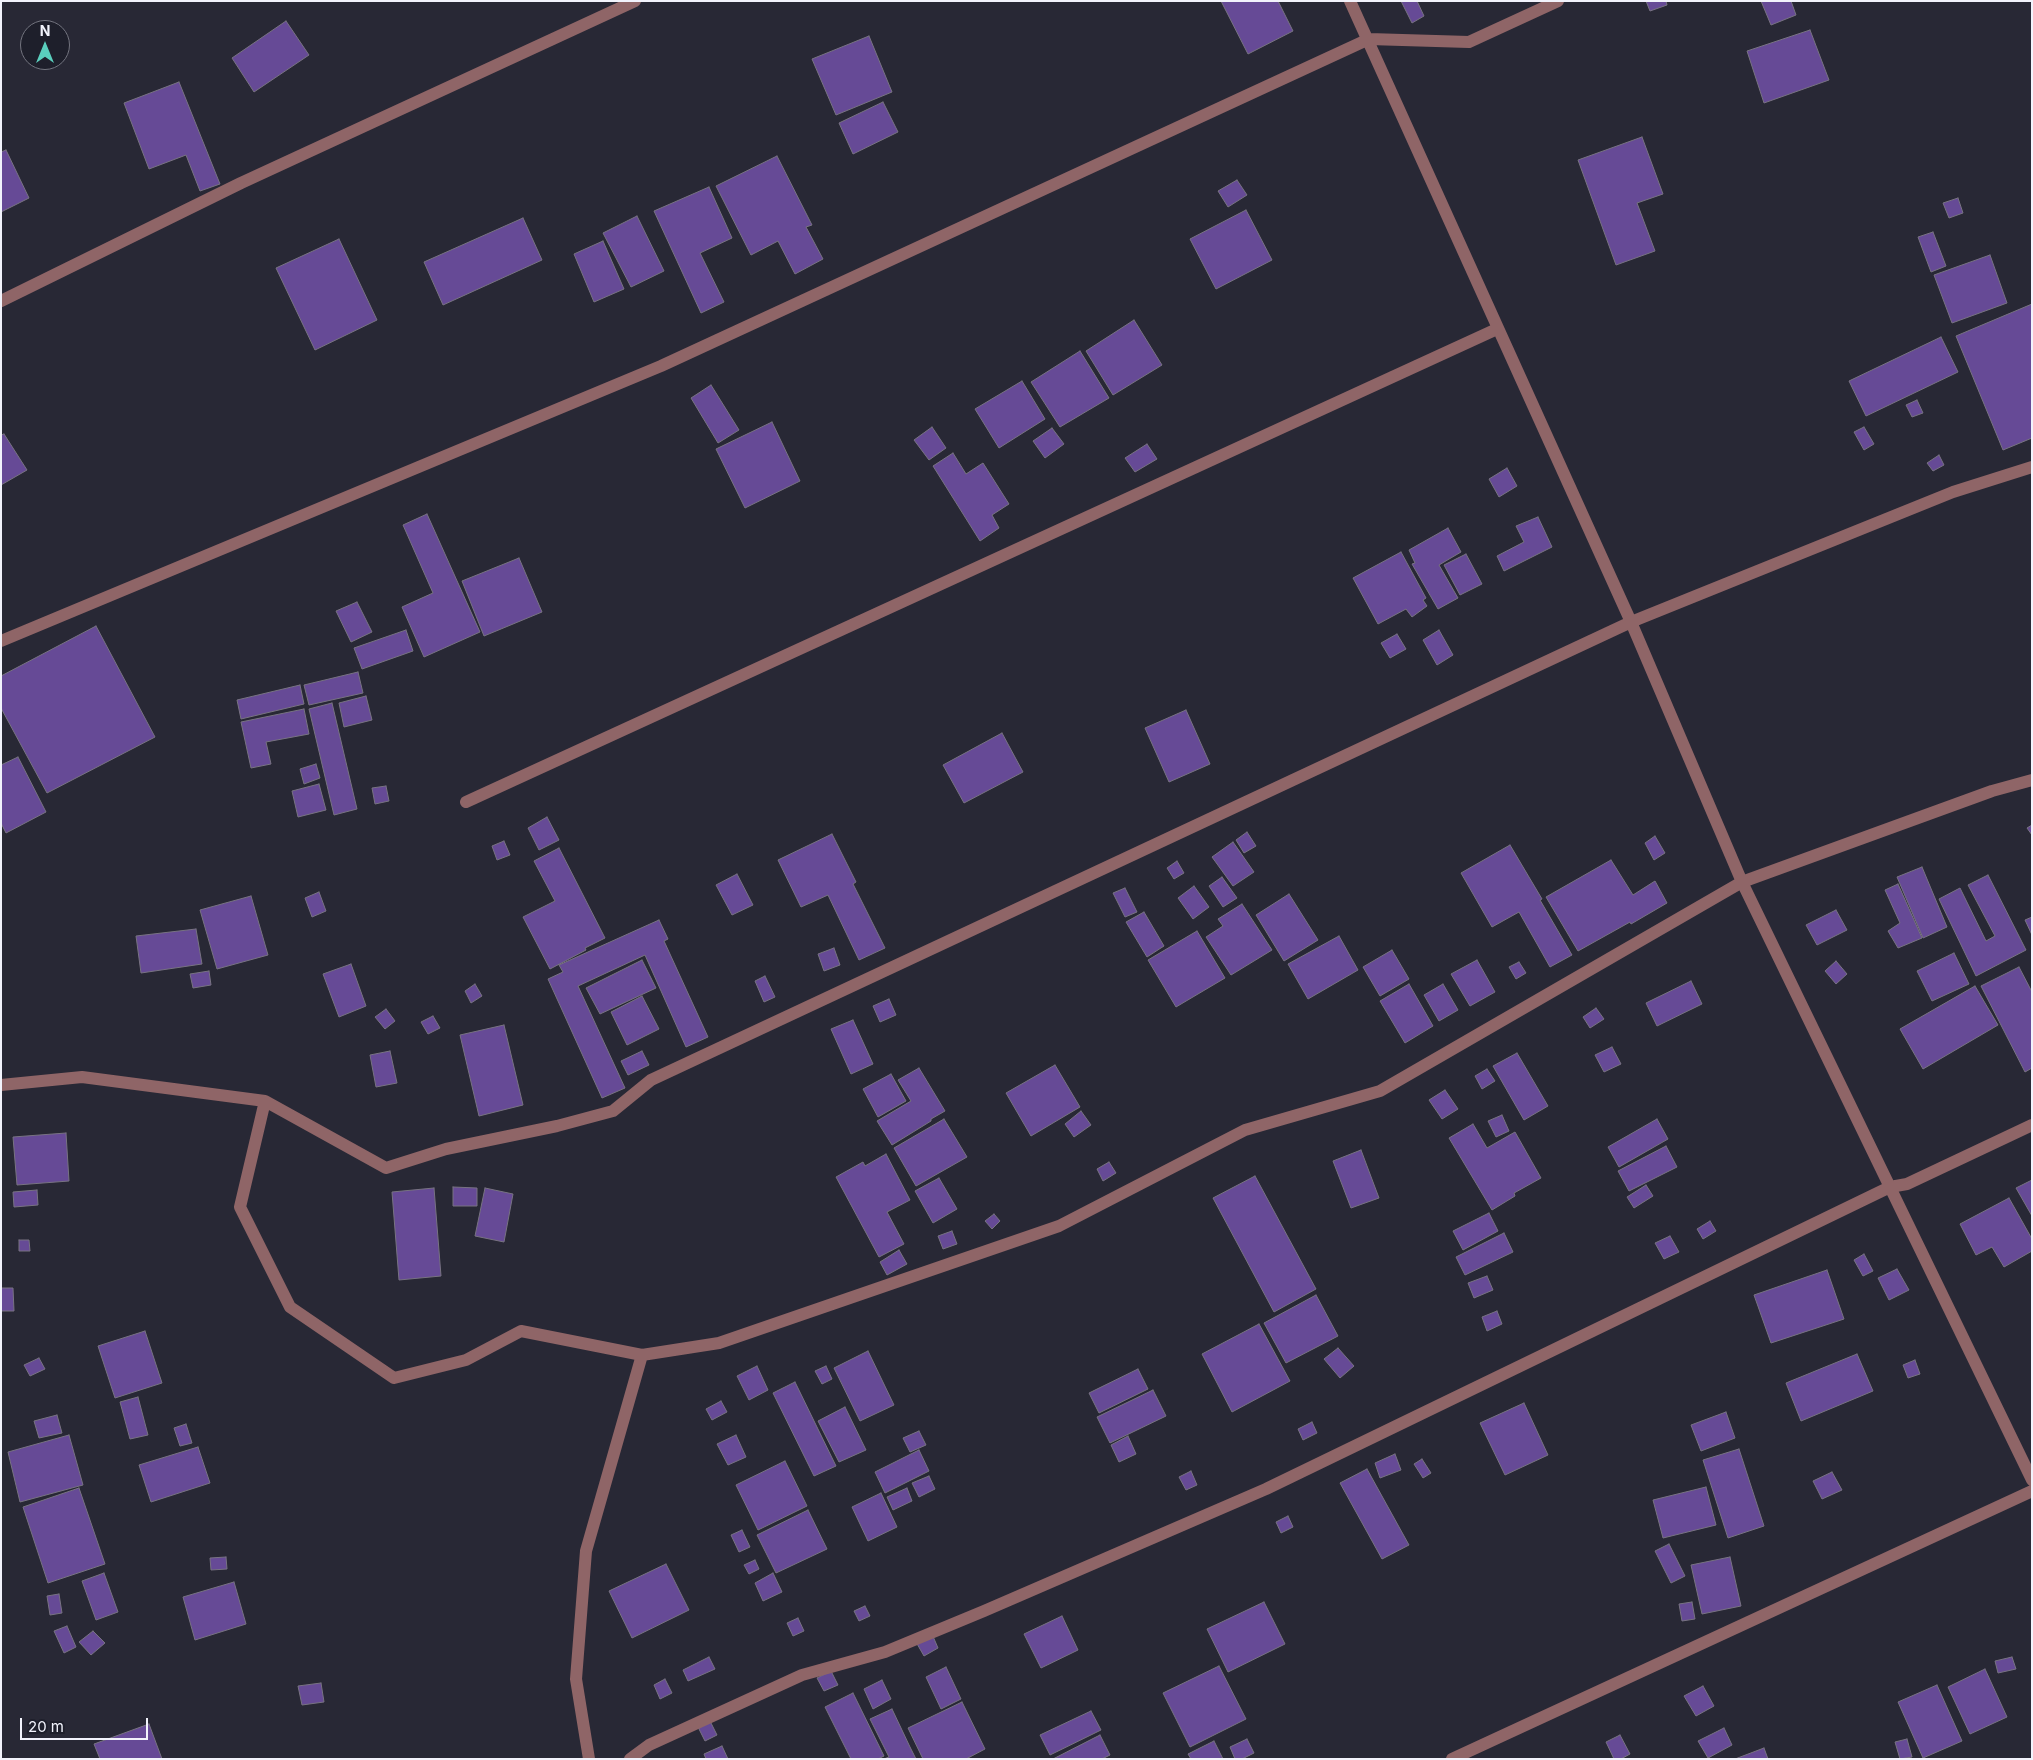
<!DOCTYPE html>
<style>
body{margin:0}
#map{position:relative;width:2033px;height:1760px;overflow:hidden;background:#282835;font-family:Inter,sans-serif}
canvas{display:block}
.frame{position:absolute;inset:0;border:2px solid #f2f3fc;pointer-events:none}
.north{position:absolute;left:20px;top:20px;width:50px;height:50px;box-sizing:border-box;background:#1e1f2b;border:1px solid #73747f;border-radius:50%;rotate:0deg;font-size:14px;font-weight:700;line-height:20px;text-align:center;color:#f2f3fc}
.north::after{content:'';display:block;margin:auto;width:18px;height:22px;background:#5acebd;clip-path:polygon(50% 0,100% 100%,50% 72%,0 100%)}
.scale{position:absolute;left:20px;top:1718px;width:128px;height:22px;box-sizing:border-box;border:2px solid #f2f3fc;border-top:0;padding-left:6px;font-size:15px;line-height:18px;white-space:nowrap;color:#f2f3fc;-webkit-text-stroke:4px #1e1f2b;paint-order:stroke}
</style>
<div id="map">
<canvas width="2033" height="1760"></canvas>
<div class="frame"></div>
<div class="north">N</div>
<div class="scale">20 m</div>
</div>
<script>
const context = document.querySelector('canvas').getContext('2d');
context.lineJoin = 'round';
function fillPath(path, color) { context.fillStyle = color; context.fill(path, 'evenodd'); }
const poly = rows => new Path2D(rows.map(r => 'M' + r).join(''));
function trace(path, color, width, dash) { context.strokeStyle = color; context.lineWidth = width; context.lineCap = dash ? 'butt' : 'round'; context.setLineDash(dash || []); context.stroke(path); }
const building = poly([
 [1221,1,1278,1,1293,31,1248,54,1221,1],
 [1401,1,1417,1,1424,16,1412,23,1401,1],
 [1646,1,1666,1,1667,5,1650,11,1646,1],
 [1761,1,1791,1,1796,15,1771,25,1761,1],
 [286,21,309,55,254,92,232,58,286,21],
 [1810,30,1829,80,1764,103,1747,51,1810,30],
 [869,36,892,92,836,115,812,59,869,36],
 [179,82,220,184,200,191,186,155,149,169,124,103,179,82],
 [883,102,898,132,853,154,839,123,883,102],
 [1642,137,1663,194,1637,203,1655,251,1616,265,1578,160,1642,137],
 [6,150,29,198,1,212,1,152,6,150],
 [777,156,812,225,806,227,823,259,795,274,778,241,751,255,716,186,777,156],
 [1237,180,1247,195,1228,207,1218,191,1237,180],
 [709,187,732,238,700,253,724,302,701,313,654,211,709,187],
 [1958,198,1963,213,1949,218,1943,203,1958,198],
 [1246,210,1272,260,1216,289,1190,239,1246,210],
 [637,216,664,271,631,287,603,233,637,216],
 [523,218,542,260,443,305,424,262,523,218],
 [1933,232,1946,266,1931,272,1918,237,1933,232],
 [339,239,377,320,315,350,276,268,339,239],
 [603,241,624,289,594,302,574,254,603,241],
 [1990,255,2007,303,1952,323,1934,275,1990,255],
 [2032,304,2032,438,2003,450,1956,336,2032,304],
 [1134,320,1162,365,1113,395,1086,351,1134,320],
 [1941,337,1958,372,1866,416,1849,381,1941,337],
 [1080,351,1109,398,1060,427,1031,382,1080,351],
 [1022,381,1045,419,999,448,975,409,1022,381],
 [711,385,739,430,718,443,691,398,711,385],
 [1917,400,1923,413,1912,417,1906,405,1917,400],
 [772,422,800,481,745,508,716,449,772,422],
 [932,427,946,448,929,460,914,440,932,427],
 [1864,427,1874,444,1864,450,1854,432,1864,427],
 [1052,428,1064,444,1045,458,1033,441,1052,428],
 [4,434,27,470,1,485,1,435,4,434],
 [1147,444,1157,459,1135,472,1125,458,1147,444],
 [953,453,966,474,983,463,1009,504,992,515,999,528,980,541,933,466,953,453],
 [1939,455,1944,465,1933,471,1927,463,1939,455],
 [1507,468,1517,486,1499,497,1489,479,1507,468],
 [427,514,480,632,424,657,402,607,433,593,403,525,427,514],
 [1538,517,1552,547,1504,571,1497,556,1524,542,1516,526,1538,517],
 [1448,528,1461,552,1439,565,1458,598,1438,609,1412,564,1415,563,1409,550,1448,528],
 [1401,552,1426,598,1423,600,1427,606,1412,617,1406,609,1378,624,1353,578,1401,552],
 [1466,554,1482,584,1460,595,1444,565,1466,554],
 [519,558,542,612,484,636,462,581,519,558],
 [357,602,372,632,351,642,336,611,357,602],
 [96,626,155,737,47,793,1,708,1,676,96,626],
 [406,630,413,651,362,669,354,648,406,630],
 [1439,630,1453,655,1437,665,1423,640,1439,630],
 [1397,634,1406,649,1390,658,1381,643,1397,634],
 [358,672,363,693,309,705,304,685,358,672],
 [300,685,304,704,241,719,237,700,300,685],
 [366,696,372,720,344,727,339,703,366,696],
 [332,703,357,809,334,815,309,709,332,703],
 [304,709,309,734,266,742,271,764,251,768,241,722,304,709],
 [1186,710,1210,764,1169,782,1145,728,1186,710],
 [1002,733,1023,772,964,803,943,765,1002,733],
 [18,757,46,812,6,833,1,823,1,765,18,757],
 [316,764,320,778,304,784,300,769,316,764],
 [319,784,326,810,298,817,292,791,319,784],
 [386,786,389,801,375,804,372,788,386,786],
 [547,817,559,840,539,850,528,828,547,817],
 [2032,825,2032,835,2027,828,2032,825],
 [1247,832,1256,846,1244,853,1236,840,1247,832],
 [832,834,856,882,853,884,885,948,859,960,828,895,801,907,778,860,832,834],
 [1655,836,1665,853,1654,860,1645,843,1655,836],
 [504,841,510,855,497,860,492,846,504,841],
 [1233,842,1254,872,1233,886,1212,857,1233,842],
 [1510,845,1542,899,1540,900,1572,955,1550,967,1519,912,1492,927,1461,873,1510,845],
 [559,848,605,938,585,948,586,950,550,969,523,917,555,901,534,861,559,848],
 [1611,860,1633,895,1655,881,1667,903,1631,924,1630,922,1578,951,1546,897,1611,860],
 [1177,861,1184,873,1174,879,1167,868,1177,861],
 [1922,867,1947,927,1923,938,1897,877,1922,867],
 [737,874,753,905,732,915,716,885,737,874],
 [1988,875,2026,950,1976,976,1939,899,1960,888,1986,941,1995,936,1968,885,1988,875],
 [1222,877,1237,898,1223,907,1209,886,1222,877],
 [1898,884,1922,938,1898,948,1888,931,1900,923,1885,890,1898,884],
 [1194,886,1209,907,1193,919,1178,898,1194,886],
 [1125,888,1137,912,1125,917,1113,893,1125,888],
 [319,892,326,911,312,917,305,898,319,892],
 [1289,894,1318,940,1284,961,1256,915,1289,894],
 [251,896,268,955,217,969,200,910,251,896],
 [1242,904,1272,950,1231,975,1206,937,1223,926,1218,919,1242,904],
 [1836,910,1847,930,1817,945,1806,925,1836,910],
 [1144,912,1164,946,1147,957,1126,922,1144,912],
 [2032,917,2032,935,2025,920,2032,917],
 [659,920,668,939,664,941,708,1037,686,1047,645,955,578,986,625,1088,602,1098,548,979,563,972,559,965,659,920],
 [196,929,202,964,141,973,136,936,196,929],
 [1197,931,1225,978,1176,1007,1148,960,1197,931],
 [1339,936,1358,970,1308,999,1288,964,1339,936],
 [834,948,840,965,824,971,818,954,834,948],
 [1392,950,1409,979,1380,996,1363,967,1392,950],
 [1954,953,1969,984,1932,1001,1917,971,1954,953],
 [642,960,656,988,600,1014,586,988,642,960],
 [1477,960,1495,992,1470,1006,1451,974,1477,960],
 [1836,961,1847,974,1836,984,1825,971,1836,961],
 [1519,962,1526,973,1516,979,1509,967,1519,962],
 [351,964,366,1006,339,1017,323,974,351,964],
 [2019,967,2032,992,2032,1068,2025,1072,1981,986,2019,967],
 [209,971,211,985,193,988,190,974,209,971],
 [765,976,775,997,764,1002,755,981,765,976],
 [1691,981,1702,1004,1657,1026,1646,1003,1691,981],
 [475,984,482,996,471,1003,465,991,475,984],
 [1409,984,1433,1026,1405,1043,1380,1001,1409,984],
 [1443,984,1458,1010,1439,1021,1424,995,1443,984],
 [1975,986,1998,1025,1923,1069,1900,1029,1975,986],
 [642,996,659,1029,627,1045,611,1012,642,996],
 [889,999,896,1015,880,1022,873,1006,889,999],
 [1596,1008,1604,1019,1590,1028,1583,1017,1596,1008],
 [386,1009,395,1021,385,1029,375,1017,386,1009],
 [433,1016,440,1028,428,1034,421,1022,433,1016],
 [853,1020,873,1064,851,1074,831,1029,853,1020],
 [504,1025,523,1105,479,1116,460,1035,504,1025],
 [1612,1047,1621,1064,1604,1072,1595,1055,1612,1047],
 [390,1051,397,1083,376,1087,370,1055,390,1051],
 [642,1051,649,1065,628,1075,621,1061,642,1051],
 [1517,1053,1548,1106,1524,1120,1493,1066,1517,1053],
 [1055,1065,1080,1107,1031,1136,1006,1093,1055,1065],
 [919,1068,945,1111,931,1119,931,1121,892,1145,877,1121,911,1101,898,1080,919,1068],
 [1487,1069,1495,1081,1482,1089,1475,1076,1487,1069],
 [891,1074,906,1101,878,1117,863,1089,891,1074],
 [1445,1090,1458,1109,1442,1119,1429,1100,1445,1090],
 [1081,1111,1091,1125,1074,1137,1065,1124,1081,1111],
 [1502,1115,1509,1131,1496,1137,1488,1121,1502,1115],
 [944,1119,967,1157,916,1186,894,1148,944,1119],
 [1657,1119,1668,1139,1619,1167,1608,1147,1657,1119],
 [1473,1124,1487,1148,1515,1132,1541,1178,1514,1193,1515,1196,1492,1210,1449,1138,1473,1124],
 [66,1133,69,1181,17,1185,13,1137,66,1133],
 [1666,1146,1677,1167,1629,1191,1618,1171,1666,1146],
 [1361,1150,1379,1198,1351,1208,1333,1161,1361,1150],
 [886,1154,910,1200,887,1212,904,1244,879,1257,836,1177,863,1162,865,1166,886,1154],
 [1109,1162,1116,1173,1103,1181,1097,1169,1109,1162],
 [1255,1176,1316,1289,1274,1312,1213,1198,1255,1176],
 [939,1178,957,1209,933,1223,915,1191,939,1178],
 [2032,1180,2032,1216,2016,1188,2032,1180],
 [1646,1185,1653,1196,1634,1208,1627,1197,1646,1185],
 [453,1187,477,1188,477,1206,453,1206,453,1187],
 [434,1188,441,1276,399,1280,392,1192,434,1188],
 [485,1188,513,1194,504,1242,475,1236,485,1188],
 [37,1190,38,1205,14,1207,13,1192,37,1190],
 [2009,1198,2032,1239,2032,1251,2004,1267,1992,1247,1976,1255,1960,1224,2009,1198],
 [1489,1213,1498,1231,1463,1250,1453,1231,1489,1213],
 [994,1214,1000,1221,992,1229,985,1221,994,1214],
 [1710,1221,1716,1231,1703,1239,1697,1229,1710,1221],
 [952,1231,957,1244,943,1249,938,1236,952,1231],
 [1504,1233,1513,1252,1465,1275,1456,1257,1504,1233],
 [1670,1236,1679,1252,1664,1259,1655,1243,1670,1236],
 [19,1240,29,1240,30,1251,19,1251,19,1240],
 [899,1250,907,1264,887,1275,880,1262,899,1250],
 [1864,1254,1873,1271,1863,1276,1854,1260,1864,1254],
 [1897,1269,1909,1290,1889,1300,1878,1278,1897,1269],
 [1827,1270,1844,1319,1771,1343,1754,1295,1827,1270],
 [1487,1276,1493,1290,1474,1298,1468,1283,1487,1276],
 [1,1288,13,1288,14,1311,1,1311,1,1288],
 [1316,1295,1338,1336,1286,1363,1264,1323,1316,1295],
 [1497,1311,1502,1324,1487,1331,1482,1317,1497,1311],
 [1259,1324,1290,1381,1232,1412,1202,1354,1259,1324],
 [145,1331,162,1383,115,1398,98,1346,145,1331],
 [1338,1348,1354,1366,1340,1378,1324,1359,1338,1348],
 [868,1351,894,1405,860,1421,834,1368,868,1351],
 [1857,1354,1873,1391,1801,1421,1786,1383,1857,1354],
 [39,1358,45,1369,30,1376,24,1365,39,1358],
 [1915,1360,1920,1374,1908,1378,1903,1365,1915,1360],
 [757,1366,768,1390,749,1400,737,1376,757,1366],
 [826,1366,832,1379,822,1384,815,1371,826,1366],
 [1138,1369,1148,1389,1099,1413,1089,1393,1138,1369],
 [795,1382,836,1466,814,1476,773,1393,795,1382],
 [1153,1390,1166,1416,1110,1443,1097,1417,1153,1390],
 [138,1397,148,1435,130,1439,120,1402,138,1397],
 [721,1401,727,1412,712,1420,706,1409,721,1401],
 [1524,1403,1548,1455,1505,1475,1480,1423,1524,1403],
 [845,1407,866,1450,839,1462,818,1421,845,1407],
 [1726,1412,1735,1438,1701,1451,1691,1425,1726,1412],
 [57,1415,62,1433,39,1438,34,1421,57,1415],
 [1312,1422,1317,1433,1303,1440,1298,1429,1312,1422],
 [186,1424,192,1443,180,1446,174,1428,186,1424],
 [919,1431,926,1445,910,1452,903,1438,919,1431],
 [69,1435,83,1485,20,1502,8,1452,69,1435],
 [736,1435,746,1457,728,1465,717,1444,736,1435],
 [1128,1436,1136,1454,1119,1462,1111,1445,1128,1436],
 [198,1447,210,1483,151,1502,139,1465,198,1447],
 [1739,1449,1764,1526,1728,1538,1703,1460,1739,1449],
 [919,1450,929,1471,885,1493,875,1472,919,1450],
 [1395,1454,1401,1470,1380,1478,1375,1463,1395,1454],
 [1422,1459,1431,1473,1423,1478,1414,1464,1422,1459],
 [785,1461,807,1506,758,1530,736,1485,785,1461],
 [1367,1469,1409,1545,1382,1559,1340,1483,1367,1469],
 [1191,1471,1197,1485,1186,1490,1179,1477,1191,1471],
 [1832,1472,1842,1490,1822,1499,1813,1481,1832,1472],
 [929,1476,935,1489,919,1497,912,1483,929,1476],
 [1706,1487,1716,1525,1663,1538,1653,1500,1706,1487],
 [79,1488,105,1564,48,1583,23,1507,79,1488],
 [907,1488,912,1501,893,1510,887,1497,907,1488],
 [881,1493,897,1527,868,1541,852,1507,881,1493],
 [808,1510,827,1549,776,1573,757,1535,808,1510],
 [1288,1516,1293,1527,1281,1533,1276,1522,1288,1516],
 [742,1530,750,1547,739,1552,731,1535,742,1530],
 [1669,1544,1685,1576,1671,1583,1655,1551,1669,1544],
 [226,1557,227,1569,211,1570,210,1558,226,1557],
 [1730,1557,1741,1606,1702,1614,1691,1565,1730,1557],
 [755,1560,759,1569,749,1574,744,1565,755,1560],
 [666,1564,689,1610,632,1638,609,1591,666,1564],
 [104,1573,118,1612,96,1620,82,1581,104,1573],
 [773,1573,782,1592,763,1601,755,1583,773,1573],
 [234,1582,246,1624,195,1640,183,1597,234,1582],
 [59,1594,62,1613,50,1615,47,1596,59,1594],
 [1264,1602,1285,1644,1228,1672,1207,1629,1264,1602],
 [1692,1602,1695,1619,1682,1621,1679,1604,1692,1602],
 [865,1606,870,1616,859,1621,854,1611,865,1606],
 [1062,1616,1078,1650,1041,1668,1024,1634,1062,1616],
 [798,1618,804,1631,793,1636,787,1623,798,1618],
 [67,1626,76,1647,64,1653,54,1631,67,1626],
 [93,1631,105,1643,91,1655,79,1642,93,1631],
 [932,1634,938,1648,924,1656,916,1642,932,1634],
 [709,1657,715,1669,688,1681,683,1670,709,1657],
 [2012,1657,2016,1669,1998,1673,1995,1661,2012,1657],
 [1219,1666,1246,1719,1190,1747,1163,1693,1219,1666],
 [946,1667,961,1699,941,1709,926,1677,946,1667],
 [1985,1669,2007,1717,1970,1734,1948,1687,1985,1669],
 [831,1671,838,1685,824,1691,817,1678,831,1671],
 [665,1679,672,1693,660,1699,654,1685,665,1679],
 [882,1680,891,1699,873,1709,864,1689,882,1680],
 [321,1683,324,1702,302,1705,298,1686,321,1683],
 [1937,1685,1962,1741,1923,1758,1898,1702,1937,1685],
 [1703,1686,1714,1706,1696,1716,1684,1696,1703,1686],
 [853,1693,884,1756,878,1759,851,1759,825,1707,853,1693],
 [962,1702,985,1749,966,1759,923,1759,908,1728,962,1702],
 [892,1709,910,1747,916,1759,884,1759,889,1757,870,1719,892,1709],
 [1091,1711,1101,1730,1050,1755,1040,1735,1091,1711],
 [710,1721,717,1735,705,1741,698,1727,710,1721],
 [149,1724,162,1759,100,1759,94,1744,149,1724],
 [1724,1728,1732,1745,1708,1758,1698,1741,1724,1728],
 [1100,1735,1110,1755,1102,1759,1053,1759,1100,1735],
 [1620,1735,1630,1754,1621,1759,1614,1759,1606,1742,1620,1735],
 [1247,1739,1254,1753,1242,1759,1235,1759,1230,1747,1247,1739],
 [1907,1739,1912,1757,1900,1759,1895,1742,1907,1739],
 [1214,1741,1223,1759,1191,1759,1188,1754,1214,1741],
 [722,1746,728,1759,706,1759,704,1754,722,1746],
 [1764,1748,1768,1759,1735,1759,1764,1748]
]);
fillPath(building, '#664a96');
trace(building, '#787382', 1);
trace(poly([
 [1350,1,1631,622,1742,882,2032,1480],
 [1,301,241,183,635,1],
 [1,641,661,366,1369,39,1469,42,1558,1],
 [466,802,1497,329],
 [1,1085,82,1077,265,1101,240,1207,290,1307,394,1378,466,1360,521,1331,642,1355,719,1343,1059,1226,1245,1130,1380,1091,1742,882,1992,791,2032,780],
 [265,1101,386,1168,446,1149,557,1126,613,1111,651,1080,1631,622,1953,492,2032,467],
 [589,1759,576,1679,586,1551,642,1355],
 [630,1759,649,1745,802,1675,885,1652,984,1611,1266,1489,1890,1187,1907,1184,2032,1125],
 [1452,1759,2032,1491]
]), '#8f6567', 12);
</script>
